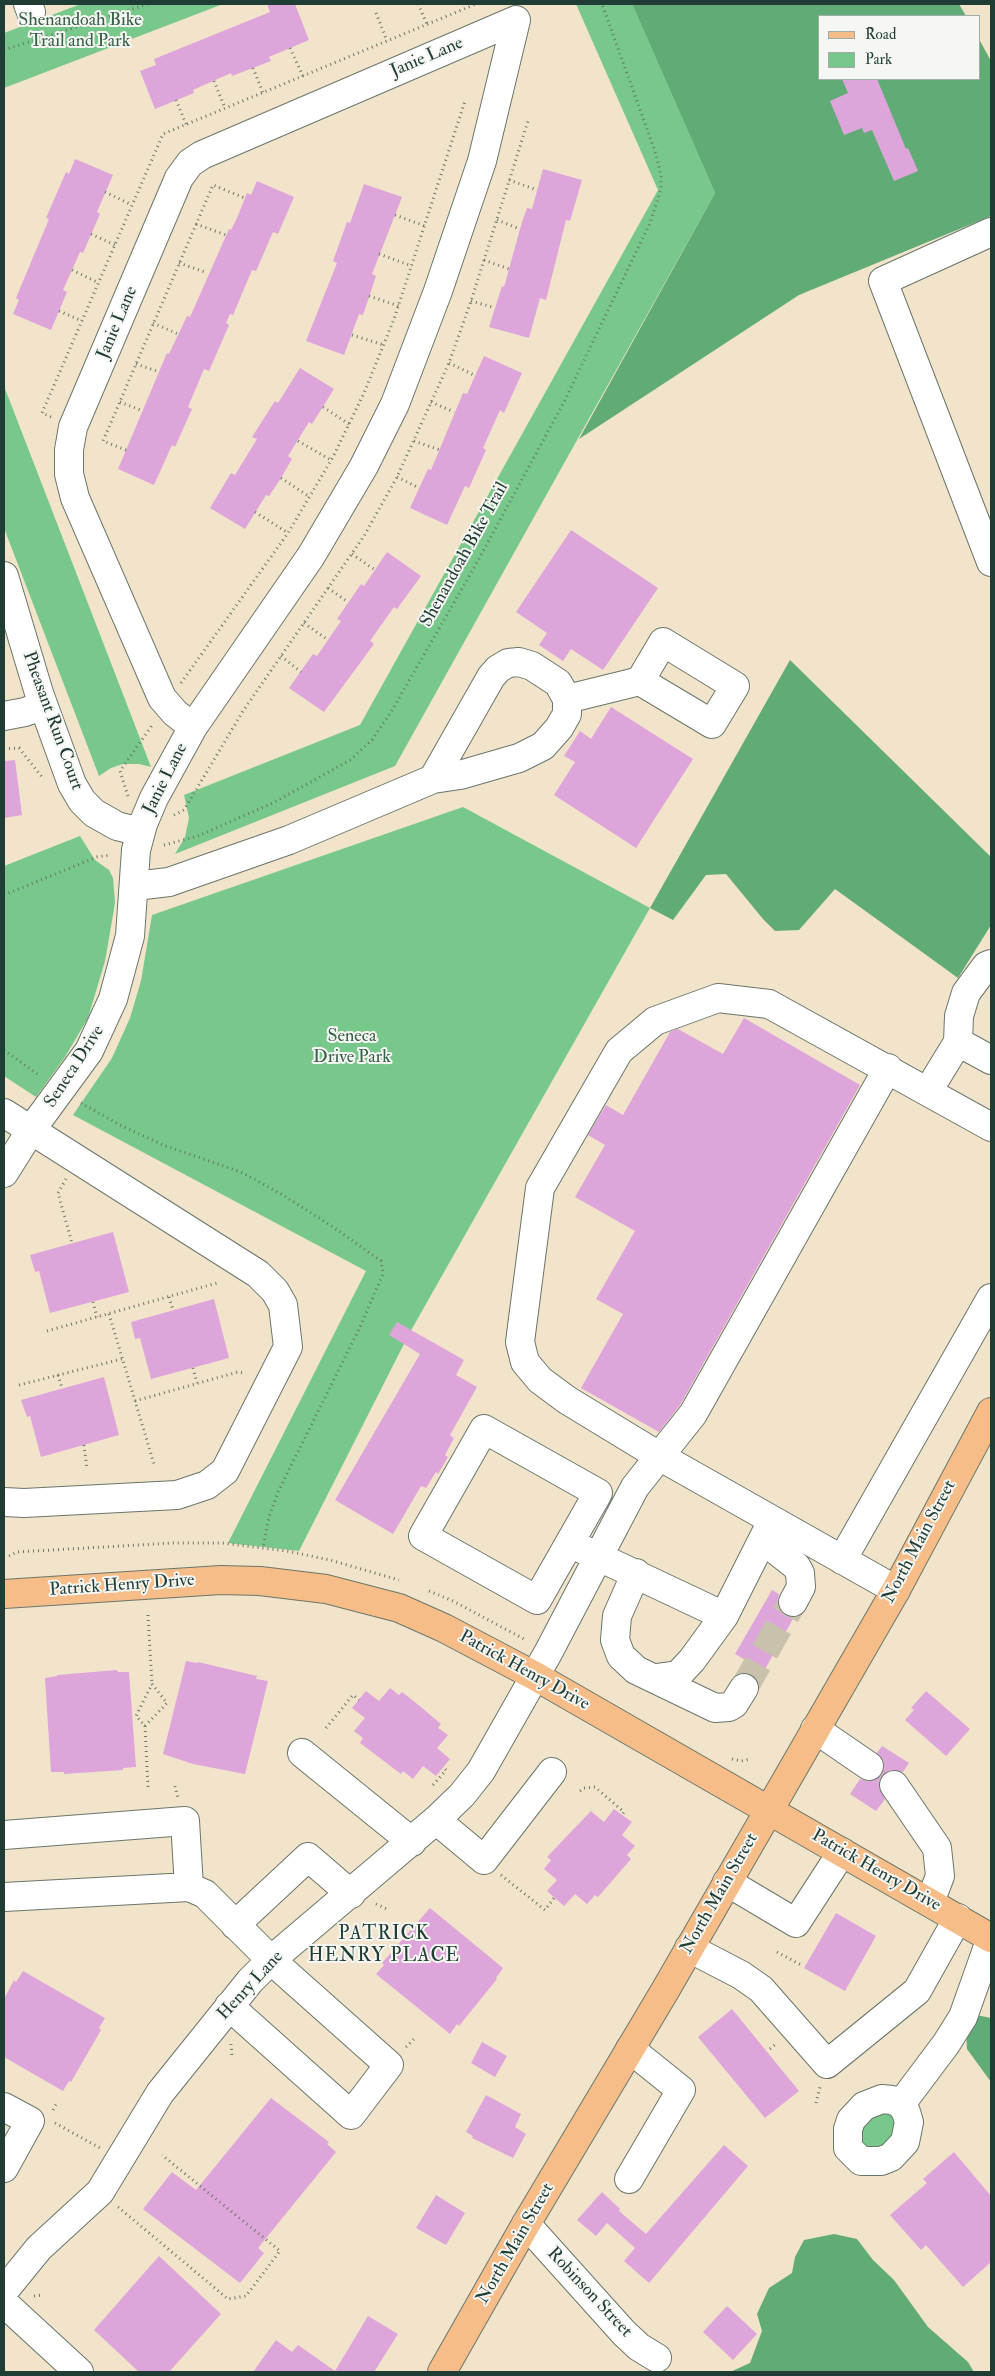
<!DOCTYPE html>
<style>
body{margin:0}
#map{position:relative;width:995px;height:2376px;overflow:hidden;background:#f2e3cb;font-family:"IM FELL Double Pica",serif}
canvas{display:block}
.frame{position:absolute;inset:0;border:5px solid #1f3d34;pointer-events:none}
.legend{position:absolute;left:818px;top:15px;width:162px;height:65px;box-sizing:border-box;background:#f6f6f2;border:1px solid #a0aca6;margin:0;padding:6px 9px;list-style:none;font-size:15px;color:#1f3d34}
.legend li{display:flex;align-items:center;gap:10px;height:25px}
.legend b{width:25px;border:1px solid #a0aca6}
</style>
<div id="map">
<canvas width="995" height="2376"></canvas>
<div class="frame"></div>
<ul class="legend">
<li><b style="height:6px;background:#f7bd88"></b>Road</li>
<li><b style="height:14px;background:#77c88a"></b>Park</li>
</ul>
</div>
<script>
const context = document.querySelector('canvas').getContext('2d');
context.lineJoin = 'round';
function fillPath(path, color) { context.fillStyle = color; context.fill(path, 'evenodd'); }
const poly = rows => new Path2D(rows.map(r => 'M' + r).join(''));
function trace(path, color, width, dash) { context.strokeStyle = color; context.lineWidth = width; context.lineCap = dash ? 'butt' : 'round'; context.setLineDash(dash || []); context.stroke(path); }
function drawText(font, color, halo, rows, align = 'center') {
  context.font = font + ' "IM FELL Double Pica",serif'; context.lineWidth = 4; context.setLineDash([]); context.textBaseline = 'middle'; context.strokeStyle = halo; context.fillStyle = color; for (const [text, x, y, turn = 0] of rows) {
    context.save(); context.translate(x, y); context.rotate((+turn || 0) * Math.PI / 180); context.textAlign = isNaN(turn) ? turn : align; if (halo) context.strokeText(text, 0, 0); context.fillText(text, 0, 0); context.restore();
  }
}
fillPath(poly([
 [81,4,223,4,4,88,4,33],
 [576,4,632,4,715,193,395,766,175,854,185,837,189,818,184,795,360,725,658,190],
 [4,386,121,689,151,767,139,764,123,764,111,768,99,776,4,528],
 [463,807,650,908,409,1334,299,1551,228,1543,366,1271,73,1115,112,1058,130,1018,141,981,152,915],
 [80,836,95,860,109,870,113,878,115,902,113,915,105,961,88,1018,65,1057,36,1097,4,1076,4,866],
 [889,2107,899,2129,880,2150,865,2148,858,2137,862,2120]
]), '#77c88a');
fillPath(poly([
 [632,4,959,4,966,16,819,16,819,79,979,79,979,39,991,61,991,216,799,295,579,439,715,193],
 [790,660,991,857,991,925,958,978,835,889,799,930,775,931,763,919,726,874,706,875,673,920,650,908],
 [976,2015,991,2018,991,2082,967,2049,966,2031],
 [834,2234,857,2239,873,2260,894,2280,928,2327,968,2362,974,2372,730,2372,750,2363,762,2331,757,2314,769,2288,792,2273,795,2257,804,2240]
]), '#61ac76');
fillPath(poly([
 [267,4,295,4,309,40,269,57,271,61,232,76,231,73,193,90,194,93,155,109,140,71,156,65,154,59,270,12],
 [842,79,877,79,906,149,908,148,918,171,894,181,872,130,864,133,862,128,844,135,830,101,848,93],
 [75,159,113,175,97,212,100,214,83,253,80,252,63,290,67,292,51,330,13,314,19,300,16,298,49,219,46,218,66,172,69,174],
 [543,169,582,180,570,221,566,220,546,300,540,298,529,338,489,327,502,286,504,287,522,222,527,208,532,209],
 [257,181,294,197,278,234,273,232,256,271,252,270,233,315,230,314,226,323,229,325,209,371,204,369,188,407,192,409,175,447,172,445,154,485,118,469,167,353,169,354,187,316,190,317,229,229,231,230,237,218,247,193,251,195],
 [364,184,402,197,372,274,376,276,363,315,359,314,344,355,306,341,337,263,333,261,347,222,350,223],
 [484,356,522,373,504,413,500,410,483,448,486,450,469,488,465,486,447,525,410,508,428,469,431,470,463,393,467,394],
 [300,368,334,389,312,424,309,422,288,456,292,459,281,478,269,496,266,495,245,529,210,508,231,473,235,475,257,439,252,437,275,401,278,403],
 [571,530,658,588,603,670,571,649,563,661,539,645,547,633,516,612],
 [387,552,421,576,397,609,394,607,370,641,374,644,324,712,289,688,313,654,317,656,341,621,337,619,361,584,364,586],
 [611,707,693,759,636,848,554,795,575,762,564,756,580,731,591,739],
 [15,760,22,815,4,818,4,761],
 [744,1018,860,1085,680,1405,659,1432,581,1388,623,1314,596,1299,635,1231,575,1197,605,1145,588,1135,606,1105,623,1115,670,1032,678,1029,723,1054],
 [113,1232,129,1292,50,1313,39,1271,35,1272,30,1255],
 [214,1299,229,1358,151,1379,140,1338,135,1339,131,1322],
 [397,1322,464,1360,456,1375,477,1387,450,1435,454,1438,445,1455,448,1457,438,1474,436,1472,426,1488,421,1486,393,1534,335,1500,420,1354,389,1335],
 [104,1377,119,1435,41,1457,30,1416,27,1417,21,1400],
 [772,1590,779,1594,777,1603,780,1611,786,1616,794,1617,764,1671,735,1654],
 [186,1661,197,1663,198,1662,257,1676,256,1679,268,1681,245,1774,193,1764,163,1754],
 [117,1670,118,1672,129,1672,136,1767,123,1768,123,1770,64,1774,64,1772,51,1772,45,1678,57,1676,57,1675],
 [390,1688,399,1695,402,1692,421,1707,441,1724,438,1728,448,1735,437,1748,450,1759,436,1776,423,1766,413,1779,403,1771,401,1774,360,1743,363,1738,354,1731,365,1718,352,1708,366,1691,379,1701],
 [926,1691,970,1729,946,1756,905,1720,914,1710,911,1708],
 [882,1746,909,1763,903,1772,892,1770,886,1772,880,1778,879,1787,885,1799,876,1811,850,1794,860,1779,867,1781,875,1780,882,1774,884,1768,883,1760,877,1753],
 [614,1809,632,1822,622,1835,635,1846,627,1855,631,1859,598,1897,595,1895,587,1904,575,1894,564,1906,547,1891,557,1880,544,1869,551,1860,547,1857,591,1811,604,1822],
 [430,1908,503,1968,496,1978,497,1979,459,2026,457,2024,450,2034,376,1974,384,1965,382,1963],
 [836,1913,876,1936,845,1991,804,1968],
 [23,1971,105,2018,99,2028,101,2030,71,2082,69,2081,63,2091,4,2057,4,1999,14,1980,16,1982],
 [732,2009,799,2091,765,2118,698,2037],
 [482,2042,507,2056,495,2077,471,2063],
 [486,2095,521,2114,515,2127,526,2134,513,2158,472,2138,473,2136,466,2132],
 [271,2098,329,2142,327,2144,336,2152,258,2248,264,2253,240,2283,143,2209,172,2172,196,2190],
 [724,2145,748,2166,649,2283,624,2261,635,2248,607,2223,596,2236,577,2220,602,2192,620,2209,619,2211,646,2234],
 [954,2152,991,2196,991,2262,963,2287,926,2245,921,2250,890,2215,927,2183,923,2179],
 [436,2195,465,2213,446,2245,416,2228],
 [159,2256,221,2314,169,2372,139,2372,94,2330],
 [727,2306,757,2334,733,2360,703,2332],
 [368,2316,398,2334,374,2372,253,2372,276,2340,292,2352,298,2345,335,2371]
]), '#dea5db');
trace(poly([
 [744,1688,793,1602]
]), '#c8c2ad', 28, [28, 14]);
const minor = poly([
 [28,4,31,12],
 [991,232,883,281,991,562],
 [4,576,39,693,72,784,82,801,94,813,117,826,140,832],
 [663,642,735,686,712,724,640,681,663,642],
 [567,699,640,681],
 [4,716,25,712,43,705],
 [135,886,169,882,289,840,433,779,460,775,519,758,543,746,559,728,567,714,567,699,558,683,532,666,519,662,508,663,498,669,491,677,433,779],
 [958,1042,991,1060],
 [928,1091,958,1042,959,1016,966,993,986,966,991,964],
 [4,1113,258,1274,275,1291,283,1305,288,1347,225,1471,207,1485,177,1495,24,1503,4,1502],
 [4,1173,31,1130,89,1051,113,999,130,936,136,850,143,824,154,798,193,727,311,556,364,466,395,404,438,291,482,161,516,20,202,155,190,163,179,178,73,427,69,450,69,474,75,498,162,698,175,713,193,727],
 [484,1429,598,1493,537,1600,423,1536,484,1429],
 [772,1521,778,1552,796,1566,800,1573,801,1587,793,1602],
 [582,1549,724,1616],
 [842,1560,991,1298],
 [636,1573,617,1616,615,1640,621,1656,636,1670,715,1708,729,1707,734,1704,744,1688],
 [896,1590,659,1456,567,1400,540,1380,525,1362,520,1342,540,1188,619,1051,655,1021,718,998,769,1004,991,1127],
 [656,1678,678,1675,692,1660,724,1616,772,1521],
 [815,1729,869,1766],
 [302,1753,412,1842],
 [894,1785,937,1848,940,1876,930,1902],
 [436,1820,484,1860,552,1772],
 [4,1835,185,1821,189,1887],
 [727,1882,796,1923,842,1852],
 [4,1897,189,1887,205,1894,271,1960,389,2065,351,2115,229,2006],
 [235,1925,308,1857,351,1894],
 [689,1948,741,1975,761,1989,827,2064,917,1991,958,1918],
 [882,2099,892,2100,901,2104,906,2112,909,2122,905,2142,891,2157,881,2161,861,2161,848,2148,848,2129,851,2120,864,2106,882,2099],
 [901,2104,946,2044,963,2017,991,1938],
 [4,2107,30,2121,4,2168],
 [629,2179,681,2090,630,2049],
 [526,2224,624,2333,639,2347,657,2358],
 [4,2291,39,2248,100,2192,160,2093,250,1981,271,1960,436,1820,462,1795,481,1771,548,1653,635,1487,693,1414,888,1068],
 [4,2303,79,2372]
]);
const major = poly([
 [4,1594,221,1580,260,1581,326,1589,399,1608,444,1628,535,1676,991,1938],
 [442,2372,526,2224,666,1989,896,1590,991,1412]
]);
trace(minor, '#697769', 30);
trace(major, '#697769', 30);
trace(poly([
 [418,4,427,24],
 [376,13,387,41],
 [290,48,303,76],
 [4,50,148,4],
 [253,68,263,93],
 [214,81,225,108],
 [176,100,186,124],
 [509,180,537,190],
 [105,192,132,205],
 [395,215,425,226],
 [497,220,517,228],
 [196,224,226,235],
 [91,234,115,245],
 [379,254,412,266],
 [484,260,509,269],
 [179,263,205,272],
 [72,270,99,283],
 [369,296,399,306],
 [471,301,492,307],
 [59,311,82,321],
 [153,323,178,334],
 [352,335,384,345],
 [449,363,476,376],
 [136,364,157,371],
 [120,402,143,411],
 [431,402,454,412],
 [323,407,349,424],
 [51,417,42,413,163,134,476,4],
 [298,441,331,460],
 [414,441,440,450],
 [126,450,103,441,213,185,245,198],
 [397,477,419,488],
 [281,478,310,497],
 [255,512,288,533],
 [352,554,375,570],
 [328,588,348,602],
 [304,623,328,640],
 [281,656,301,672],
 [181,683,288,533,333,457,364,393,394,319,465,101],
 [4,749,19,748,42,777],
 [128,796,120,771,153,724],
 [174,815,184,810,243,711,364,536,397,477,449,363,471,301,529,118],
 [164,845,198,836,275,802,350,760,372,740,391,712,475,566,564,402,650,223,661,189,661,175,656,154,602,4],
 [4,895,97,857,111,855],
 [4,1050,40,1076],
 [81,1103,120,1125,163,1145,241,1172,283,1195,336,1229,381,1261,383,1274,360,1327,278,1492,269,1517,263,1547],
 [66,1179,58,1193,72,1243],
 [169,1297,173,1310],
 [93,1302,97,1317],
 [109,1314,154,1464],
 [47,1331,217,1283],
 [193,1368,197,1383],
 [58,1375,62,1388],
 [19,1385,122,1359],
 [135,1401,238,1372,246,1373],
 [84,1445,87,1469],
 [9,1556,17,1552,173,1543,222,1543,287,1551,330,1560,399,1580],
 [429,1591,453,1601,524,1639],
 [148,1615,152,1684],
 [152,1684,167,1703,145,1726,136,1716,152,1684],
 [145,1726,148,1788],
 [326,1728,353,1695,359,1700],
 [732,1759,741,1761,751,1759],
 [433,1785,446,1770,443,1767],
 [175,1786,178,1798],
 [580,1791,584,1788,595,1787,624,1812,622,1815],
 [501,1875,545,1910,554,1898],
 [376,1904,387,1909],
 [777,1952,803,1966],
 [231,2044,232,2056],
 [406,2047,416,2037],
 [770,2049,777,2043],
 [816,2103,820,2087],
 [53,2110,57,2102],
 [55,2123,100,2148],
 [118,2207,228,2299,246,2296,280,2251,162,2155],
 [34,2296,43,2295]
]), '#697769', 3, [1, 4]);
trace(minor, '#fff', 28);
trace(major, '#f7bd88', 28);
drawText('18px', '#35604a', '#f6f6f2', [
 ["Shenandoah Bike",80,21],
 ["Trail and Park",80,42],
 ["Seneca",352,1037],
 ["Drive Park",352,1058]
]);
drawText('18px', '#1f3d34', '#f6f6f2', [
 ["Janie Lane",427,58,-23],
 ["Janie Lane",118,323,-67],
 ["Shenandoah Bike Trail",465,555,-61],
 ["Pheasant Run Court",52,721,70],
 ["Janie Lane",166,779,-63],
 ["Seneca Drive",75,1067,-57],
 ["North Main Street",920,1542,-62],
 ["Patrick Henry Drive",122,1586,-4],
 ["Patrick Henry Drive",524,1671,29],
 ["Patrick Henry Drive",876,1871,30],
 ["North Main Street",720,1894,-60],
 ["Henry Lane",251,1986,-47],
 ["North Main Street",516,2244,-60],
 ["Robinson Street",589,2293,47]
]);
context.letterSpacing = '1px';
drawText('19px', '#1f3d34', '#f6f6f2', [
 ["PATRICK",384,1935],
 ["HENRY PLACE",384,1957]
]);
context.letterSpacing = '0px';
</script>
